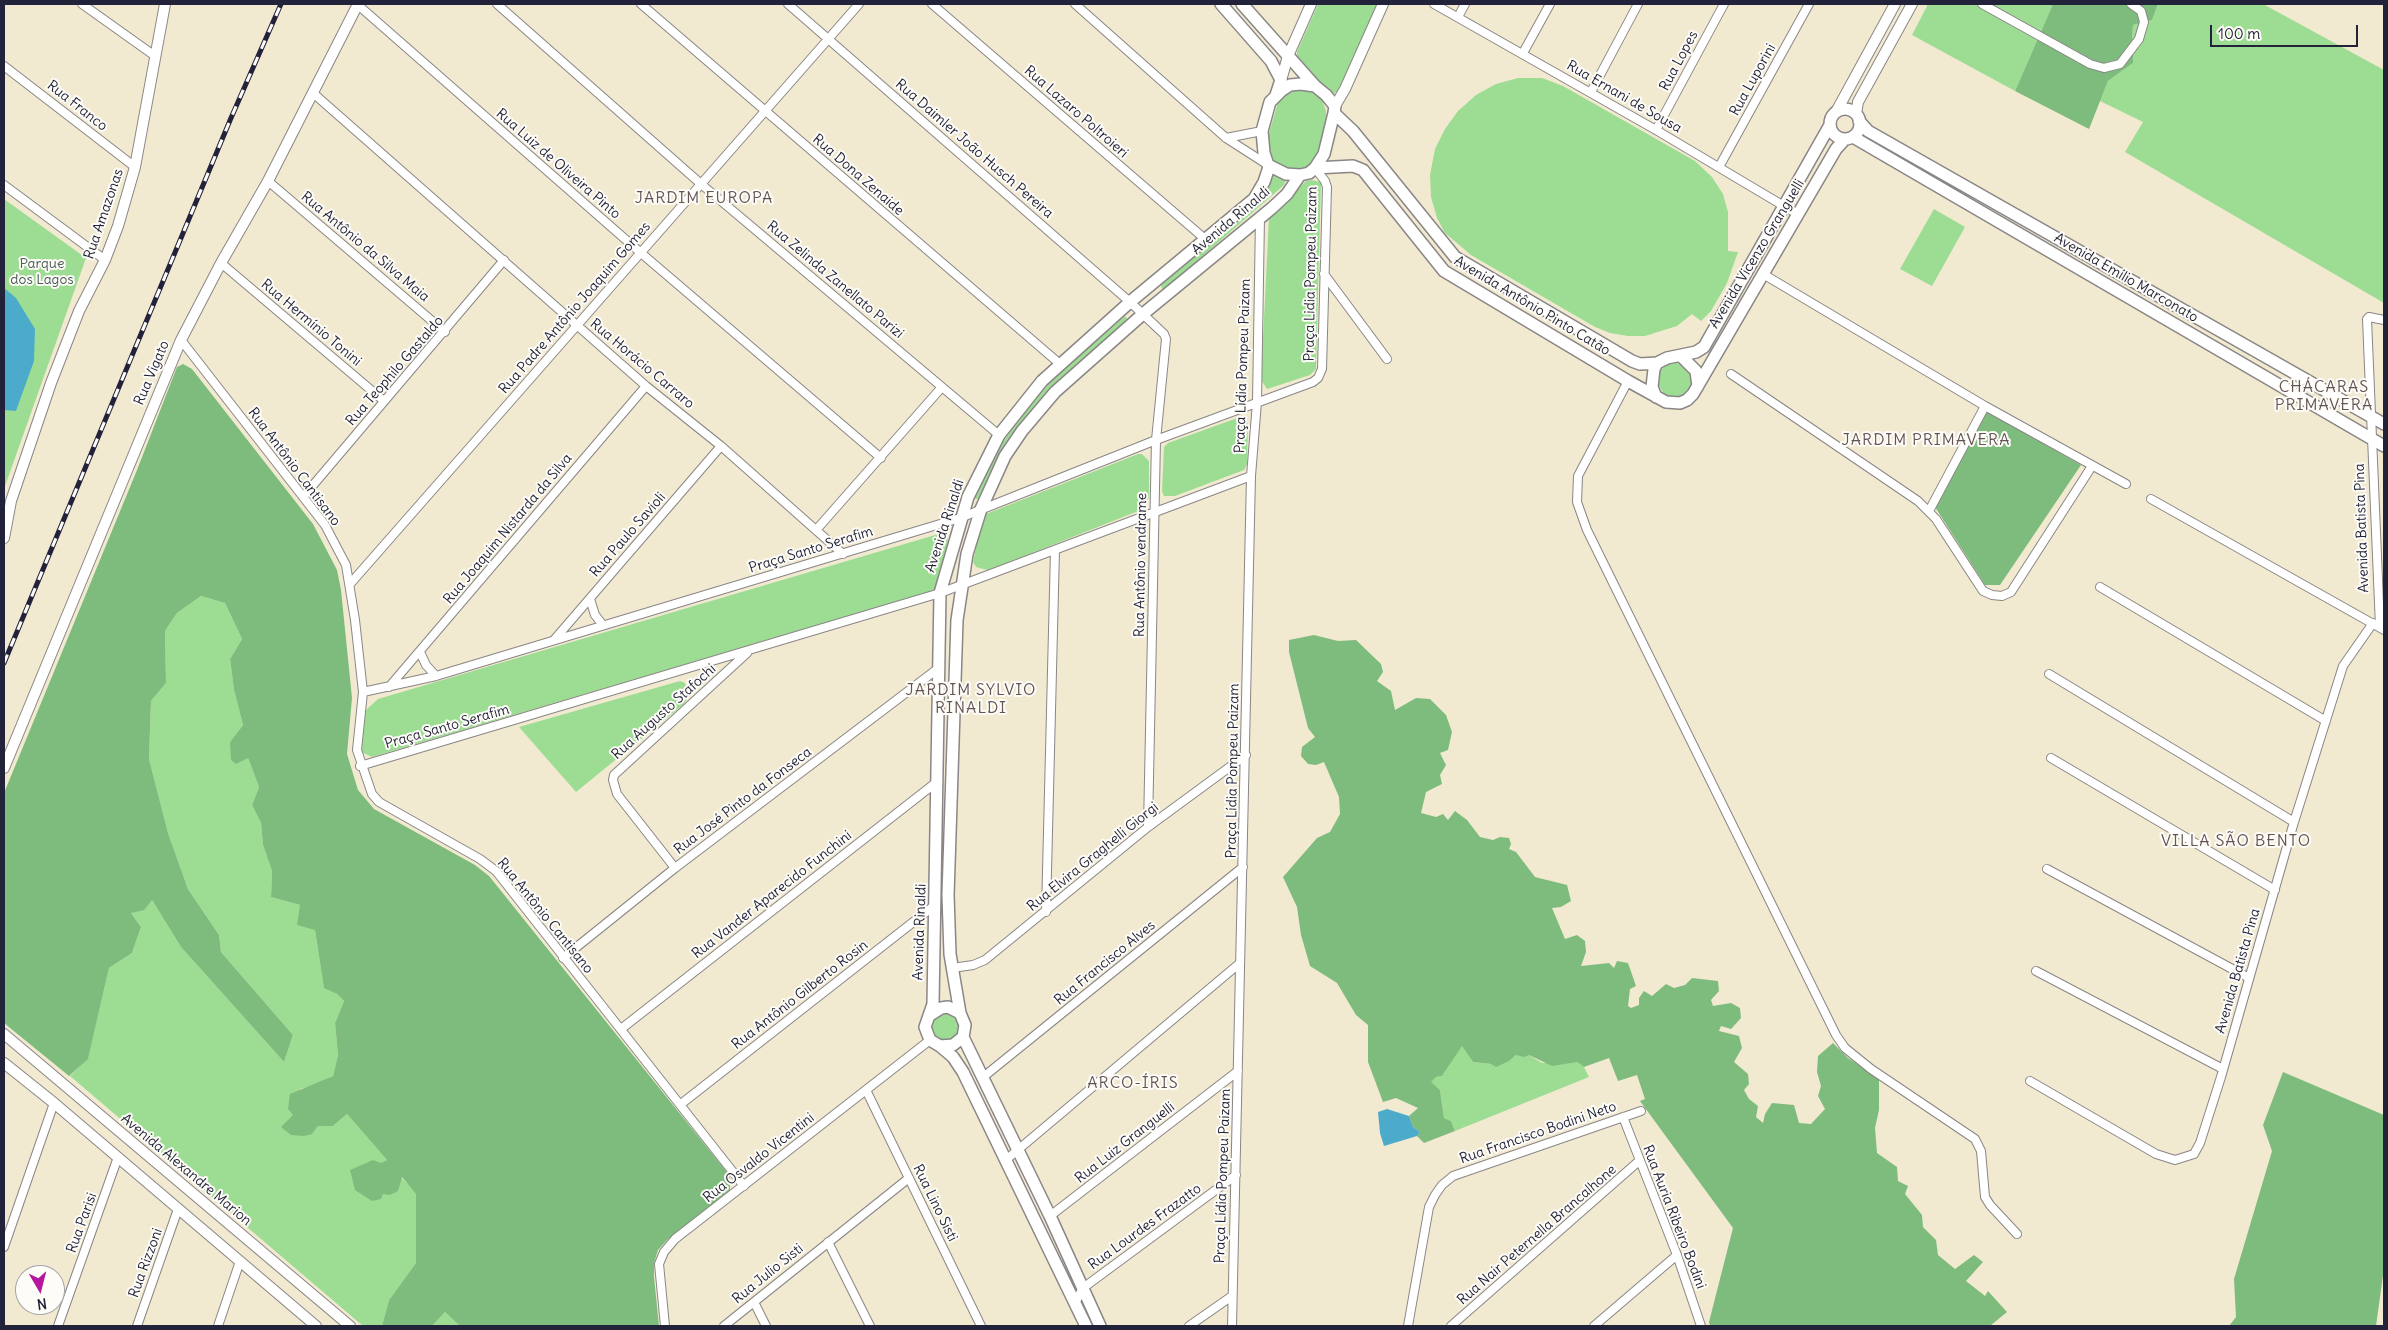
<!DOCTYPE html>
<meta charset="utf-8">
<style>
body{margin:0}
#map{position:relative;width:2388px;height:1330px;overflow:hidden;background:#f2e9d1;font-family:Delius,sans-serif}
canvas{display:block}
.frame{position:absolute;inset:0;border:5px solid #22223b;pointer-events:none}
.north{position:absolute;left:15px;top:1265px;width:50px;height:50px;box-sizing:border-box;background:#fdfcf7;border:1px solid #a5a5ac;border-radius:50%;rotate:172deg;font-size:14px;font-weight:700;line-height:20px;text-align:center;color:#22223b}
.north::after{content:'';display:block;margin:auto;width:18px;height:22px;background:#b5179e;clip-path:polygon(50% 0,100% 100%,50% 72%,0 100%)}
.scale{position:absolute;left:2210px;top:25px;width:148px;height:22px;box-sizing:border-box;border:2px solid #22223b;border-top:0;padding-left:6px;font-size:15px;line-height:18px;white-space:nowrap;color:#22223b;-webkit-text-stroke:4px #fdfcf7;paint-order:stroke}
</style>
<div id="map">
<canvas width="2388" height="1330"></canvas>
<div class="frame"></div>
<div class="north">N</div>
<div class="scale">100 m</div>
</div>
<script>
const context = document.querySelector('canvas').getContext('2d');
context.lineJoin = 'round';
function fillPath(path, color) { context.fillStyle = color; context.fill(path, 'evenodd'); }
const poly = rows => new Path2D(rows.map(r => 'M' + r).join(''));
function trace(path, color, width, dash) { context.strokeStyle = color; context.lineWidth = width; context.lineCap = dash ? 'butt' : 'round'; context.setLineDash(dash || []); context.stroke(path); }
function drawText(font, color, halo, rows, align = 'center') {
  context.font = font + ' Delius,sans-serif'; context.lineWidth = 4; context.setLineDash([]); context.textBaseline = 'middle'; context.strokeStyle = halo; context.fillStyle = color; for (const [text, x, y, turn = 0] of rows) {
    context.save(); context.translate(x, y); context.rotate((+turn || 0) * Math.PI / 180); context.textAlign = isNaN(turn) ? turn : align; if (halo) context.strokeText(text, 0, 0); context.fillText(text, 0, 0); context.restore();
  }
}
fillPath(poly([
 [1318,4,1379,4,1340,90,1335,93,1326,92,1297,57,1297,52],
 [1928,4,2053,4,2015,91,1912,35],
 [2158,4,2263,4,2384,70,2384,303,2125,152,2143,122,2100,101,2108,81,2133,63,2133,54,2138,49,2132,38,2133,25,2152,20],
 [1518,78,1542,78,1563,86,1695,161,1712,177,1723,194,1728,212,1728,251,1738,252,1727,283,1711,311,1701,321,1692,314,1677,326,1645,336,1628,336,1610,333,1595,327,1471,255,1445,233,1437,218,1431,197,1430,175,1435,149,1445,129,1458,111,1476,95,1496,84],
 [1307,89,1322,100,1326,111,1326,123,1316,156,1310,166,1301,170,1290,171,1273,162,1269,152,1267,140,1279,99,1287,90],
 [1272,174,1286,181,1283,186,1166,288,1162,289,1161,285,1267,194],
 [1312,180,1321,182,1316,369,1310,375,1267,389,1261,380,1269,217,1306,181],
 [4,199,86,258,4,489],
 [1934,209,1965,227,1932,286,1900,269],
 [1125,316,1128,320,1062,379,1032,409,1019,427,983,494,977,499,972,498,991,461,1020,416,1050,382],
 '1658 380a17 17 0 1 1 34 0a17 17 0 1 1-34 0Z',
 [1240,417,1245,419,1248,424,1247,464,1244,470,1175,496,1164,496,1162,491,1164,447,1168,443],
 [1138,454,1142,454,1149,461,1149,498,1141,510,994,568,987,570,976,567,973,562,982,519,986,514],
 [942,533,947,535,948,542,938,584,935,589,929,592,372,757,361,752,360,746,366,710,378,699],
 [201,596,225,603,242,639,230,659,234,690,243,725,230,742,248,758,259,787,252,805,261,823,263,845,272,871,271,897,300,905,315,930,324,987,337,994,344,1001,335,1023,338,1055,333,1076,312,1086,300,1089,312,1134,318,1126,333,1126,347,1114,387,1160,382,1163,383,1194,401,1177,416,1193,416,1263,389,1300,382,1326,363,1326,70,1076,88,1058,109,968,132,953,141,927,131,913,152,900,181,947,284,1062,293,1035,221,952,219,935,188,889,168,833,149,759,151,701,166,683,165,631,177,613],
 [680,681,685,683,690,694,684,704,576,792,519,727],
 '931 1027a14 14 0 1 1 28 0a14 14 0 1 1-28 0Z',
 [1462,1045,1473,1062,1491,1064,1509,1061,1516,1055,1529,1055,1542,1063,1577,1062,1584,1067,1589,1077,1455,1131,1451,1121,1444,1118,1440,1090,1430,1082,1436,1077,1442,1076],
 [445,1312,460,1326,432,1326]
]), '#9ddd93');
fillPath(poly([
 [2053,4,2158,4,2152,20,2133,25,2132,38,2138,49,2133,54,2133,63,2108,81,2089,129,2015,91],
 [183,364,192,369,313,524,337,570,341,590,352,698,347,754,358,790,374,809,475,865,489,876,730,1176,730,1190,667,1240,658,1250,654,1263,654,1277,659,1326,460,1326,445,1312,432,1326,382,1326,389,1300,416,1263,416,1194,402,1177,398,1191,390,1195,383,1194,381,1199,372,1201,355,1190,350,1170,373,1160,381,1163,387,1160,347,1114,333,1126,318,1126,312,1134,304,1136,291,1135,281,1127,293,1115,288,1109,290,1094,333,1076,338,1055,335,1023,344,1001,337,994,324,988,315,930,297,925,300,905,271,897,272,871,263,845,261,823,252,805,259,787,248,758,236,764,231,760,230,742,243,725,234,690,230,659,242,639,225,603,201,596,177,613,165,631,166,683,151,701,149,759,168,833,188,889,219,935,221,952,293,1035,284,1062,181,947,152,900,144,910,131,913,141,927,132,953,109,968,88,1059,69,1076,4,1023,4,793,137,470,177,367],
 [1986,411,2081,465,2000,585,1985,585,1935,507],
 [1314,635,1338,641,1356,640,1381,664,1383,672,1377,681,1391,691,1395,710,1416,698,1430,699,1446,715,1452,732,1448,750,1440,753,1446,765,1440,775,1442,784,1426,792,1421,813,1436,817,1443,814,1448,820,1455,811,1467,820,1480,837,1493,840,1500,837,1509,838,1511,844,1509,849,1516,852,1535,877,1567,885,1571,901,1561,907,1552,908,1565,939,1577,935,1585,941,1586,952,1581,966,1609,963,1614,968,1617,961,1628,963,1636,986,1630,989,1628,1006,1631,1008,1639,1005,1639,998,1644,991,1652,996,1666,984,1674,988,1685,985,1692,978,1718,981,1719,991,1711,1000,1713,1006,1731,1003,1740,1008,1741,1018,1731,1029,1721,1026,1719,1031,1739,1036,1742,1048,1734,1062,1748,1074,1749,1084,1744,1090,1749,1099,1758,1106,1756,1117,1763,1123,1765,1114,1772,1103,1794,1105,1799,1123,1811,1124,1825,1109,1818,1096,1821,1086,1817,1072,1818,1056,1833,1043,1848,1058,1879,1078,1879,1110,1875,1128,1877,1153,1897,1167,1898,1181,1908,1186,1905,1194,1922,1215,1923,1227,1936,1240,1938,1255,1955,1269,1974,1255,1983,1262,1966,1281,1985,1296,1988,1291,2007,1312,1990,1326,1710,1326,1709,1322,1733,1228,1640,1101,1645,1099,1637,1075,1618,1081,1609,1058,1584,1067,1577,1062,1552,1066,1529,1055,1524,1057,1516,1055,1509,1061,1496,1067,1491,1064,1473,1062,1462,1046,1442,1076,1436,1077,1431,1082,1440,1090,1444,1118,1451,1121,1455,1131,1424,1143,1417,1136,1420,1132,1413,1127,1409,1116,1418,1108,1396,1098,1383,1102,1368,1062,1368,1025,1356,1015,1337,983,1310,966,1301,935,1297,907,1283,877,1317,838,1330,832,1340,814,1339,797,1324,762,1316,765,1308,764,1301,756,1302,747,1315,737,1308,728,1289,652,1289,640],
 [2283,1072,2384,1115,2384,1268,2376,1326,2229,1326,2236,1317,2234,1279,2272,1151,2263,1125]
]), '#7ebc7d');
fillPath(poly([
 [4,288,16,298,35,329,34,361,16,411,4,410],
 [1387,1109,1409,1116,1413,1127,1420,1132,1417,1136,1384,1146,1380,1133,1378,1112]
]), '#4cabca');
const minor = poly([
 [82,4,155,56],
 [497,4,701,184,999,435],
 [641,4,1060,364],
 [788,4,1130,302,1164,334,1166,339,1156,440,1148,827],
 [932,4,1205,239],
 [1075,4,1226,138,1268,165],
 [1434,4,1656,130,1799,215],
 [1982,4,2090,64,2104,68,2120,64,2139,39,2144,22,2141,11,2131,4],
 [358,5,641,253,881,458],
 [1458,17,1465,4],
 [1523,53,1550,4],
 [4,66,135,167],
 [1591,92,1638,4],
 [313,93,646,386,721,446,843,554],
 [1656,130,1724,4],
 [1226,138,1262,131],
 [1719,167,1809,4],
 [268,181,445,332],
 [4,185,105,260],
 [221,263,384,401],
 [1324,274,1387,359],
 [1763,274,1985,406,2126,484],
 [181,340,325,525,346,565,355,620,363,692,357,750,372,794,379,802,480,859,496,871,744,1186],
 [1731,374,1918,501,1936,519,1983,591,1992,595,2002,596,2011,592,2092,466],
 [1628,381,1578,476,1577,502,1587,530,1836,1035,1845,1048,1871,1069,1975,1139,1981,1151,1985,1197,1990,1205,2017,1234],
 [303,497,504,260],
 [2151,499,2384,630],
 [1929,511,1985,406],
 [817,529,942,387],
 [350,584,859,4],
 [2100,587,2326,721],
 [590,599,595,615,602,624],
 [2380,627,2367,319,2369,317,2384,320],
 [554,640,721,446],
 [420,652,426,665,436,676],
 [2049,674,2294,822],
 [389,687,646,386],
 [363,692,436,676,960,518,1156,440,1313,382,1318,378,1322,369,1327,187,1325,181,1315,168],
 [2051,758,2275,890],
 [360,766,940,593,1251,476],
 [675,868,617,794,613,780,614,775,747,653],
 [2047,869,2249,978],
 [1046,912,1055,550],
 [563,958,675,868,940,667],
 [952,968,973,965,985,960,1148,827,1246,755],
 [2036,971,2223,1069],
 [621,1029,938,781],
 [982,1078,1243,867],
 [2030,1081,2156,1154,2175,1160,2194,1154,2200,1143,2221,1077,2294,822,2343,666,2373,623],
 [866,1090,981,1326],
 [681,1104,935,905],
 [1623,1117,1677,1255,1701,1326],
 [1007,1159,1240,963],
 [1050,1216,1238,1071],
 [828,1242,870,1326],
 [4,1247,54,1103],
 [754,1302,766,1326],
 [1075,1303,1083,1288,1236,1175],
 [58,1326,118,1157],
 [137,1326,178,1209],
 [218,1326,240,1261],
 [665,1326,659,1264,664,1252,675,1239,930,1040],
 [724,1326,909,1178],
 [1189,1326,1232,1296],
 [1232,1326,1251,476,1257,402,1260,217],
 [1408,1326,1429,1207,1435,1195,1442,1185,1453,1176,1641,1111],
 [1451,1326,1639,1161],
 [1594,1326,1677,1255]
]);
const tertiary = poly([
 [1280,84,1288,56,1311,4],
 [1335,106,1345,89,1383,4],
 [1836,112,1895,4],
 [1856,114,1858,102,1912,4],
 [4,538,11,501,51,383,79,311,105,260,118,226,135,167,165,4],
 [4,768,181,340,221,263,268,181,358,4],
 [4,1034,350,1326],
 [4,1063,54,1103,316,1326]
]);
const secondary = poly([
 [1221,4,1271,61,1281,80,1276,95],
 [1242,4,1315,86],
 [1301,84,1315,86,1326,95,1335,106,1334,113,1324,154,1315,168,1309,173,1300,175,1286,174,1268,165,1264,153,1262,131,1270,102,1281,91,1290,85,1301,84],
 '1830 124a15 15 0 1 1 30 0a15 15 0 1 1-30 0Z',
 [1334,113,1353,131,1455,257,1632,361,1640,364,1657,363],
 [1859,121,1868,131,2384,424],
 [1853,137,2384,446],
 [1315,168,1353,166,1363,170,1444,271,1628,381,1666,402,1680,403,1687,400,1693,394,1836,149,1845,139],
 [1682,357,1696,371,1698,386],
 [1656,397,1652,387,1654,369,1657,363,1667,358,1696,352,1704,347,1830,125],
 [960,1013,950,954,948,895,957,620,967,554,981,509,1005,456,1022,431,1055,392,1143,314,1272,208,1287,194,1300,175],
 [930,1015,941,1008,948,1007,960,1013,965,1025,963,1037,953,1045,940,1046,930,1040,925,1027,933,1004,940,593,968,497,999,435,1042,381,1130,302,1254,199,1264,182,1269,167],
 [963,1037,1050,1216,1100,1326],
 [940,1046,953,1057,963,1072,1086,1326]
]);
trace(minor, '#8a8686', 10);
trace(tertiary, '#8a8686', 12);
trace(secondary, '#8a8686', 14);
trace(minor, '#fff', 8);
trace(tertiary, '#fff', 10);
trace(secondary, '#fff', 11);
const rail = poly([
 [4,663,231,118,281,4]
]);
trace(rail, '#22223b', 5);
trace(rail, '#fdfcf7', 3, [9]);
drawText('14px', '#22223b', '#fdfcf7', [
 ["Rua Lopes",1679,61,-62],
 ["Rua Luporini",1753,80,-61],
 ["Rua Ernani de Sousa",1624,97,30],
 ["Rua Franco",77,106,38],
 ["Rua Lazaro Poltroieri",1076,112,41],
 ["Rua Daimler João Husch Pereira",974,149,41],
 ["Rua Luiz de Oliveira Pinto",558,164,41],
 ["Rua Dona Zenaide",858,175,41],
 ["Rua Amazonas",104,214,-71],
 ["Avenida Rinaldi",1231,221,-40],
 ["Rua Antônio da Silva Maia",365,247,40],
 ["Avenida Vicenzo Granguelli",1757,254,-59],
 ["Praça Lidia Pompeu Paizam",1311,274,-89],
 ["Avenida Emílio Marconato",2126,278,30],
 ["Rua Zelinda Zanellato Parizi",835,280,40],
 ["Avenida Antônio Pinto Catão",1532,306,31],
 ["Rua Padre Antônio Joaquim Gomes",575,308,-49],
 ["Rua Hermínio Tonini",311,323,40],
 ["Rua Horácio Carraro",642,364,40],
 ["Praça Lídia Pompeu Paizam",1243,366,-88],
 ["Rua Teophilo Gastaldo",395,371,-49],
 ["Rua Vigato",152,373,-67],
 ["Rua Antônio Cantisano",294,467,53],
 ["Avenida Rinaldi",945,526,-72],
 ["Avenida Batista Pina",2362,528,-92],
 ["Rua Joaquim Nistarda da Silva",508,529,-50],
 ["Rua Paulo Savioli",628,535,-49],
 ["Praça Santo Serafim",811,550,-17],
 ["Rua Antônio vendrame",1141,565,-89],
 ["Rua Augusto Stafochi",664,712,-42],
 ["Praça Santo Serafim",447,727,-16],
 ["Praça Lídia Pompeu Paizam",1233,771,-89],
 ["Rua José Pinto da Fonseca",743,801,-37],
 ["Rua Elvira Graghelli Giorgi",1093,857,-39],
 ["Rua Vander Aparecido Funchini",772,895,-38],
 ["Rua Antônio Cantisano",545,916,51],
 ["Avenida Rinaldi",920,932,-88],
 ["Rua Francisco Alves",1105,963,-39],
 ["Avenida Batista Pina",2238,971,-74],
 ["Rua Antônio Gilberto Rosin",800,995,-38],
 ["Rua Francisco Bodini Neto",1538,1133,-19],
 ["Rua Luiz Granguelli",1125,1143,-38],
 ["Rua Osvaldo Vicentini",759,1158,-38],
 ["Avenida Alexandre Marion",186,1170,40],
 ["Praça Lídia Pompeu Paizam",1223,1176,-88],
 ["Rua Lino Sisti",935,1203,64],
 ["Rua Auria Ribeiro Bodini",1674,1217,69],
 ["Rua Parisi",82,1223,-70],
 ["Rua Lourdes Frazatto",1145,1227,-36],
 ["Rua Nair Peternella Brancalhone",1537,1235,-41],
 ["Rua Rizzoni",146,1263,-70],
 ["Rua Julio Sisti",768,1274,-39]
]);
drawText('14px', '#475a55', '#fdfcf7', [
 ["Parque",42,264],
 ["dos Lagos",42,280]
]);
context.letterSpacing = '1px';
drawText('16px', '#635456', '#fdfcf7', [
 ["JARDIM EUROPA",704,198],
 ["CHÁCARAS",2324,387],
 ["PRIMAVERA",2324,405],
 ["JARDIM PRIMAVERA",1926,440],
 ["JARDIM SYLVIO",971,690],
 ["RINALDI",971,708],
 ["VILLA SÃO BENTO",2236,841],
 ["ARCO-ÍRIS",1133,1083]
]);
context.letterSpacing = '0px';
</script>
